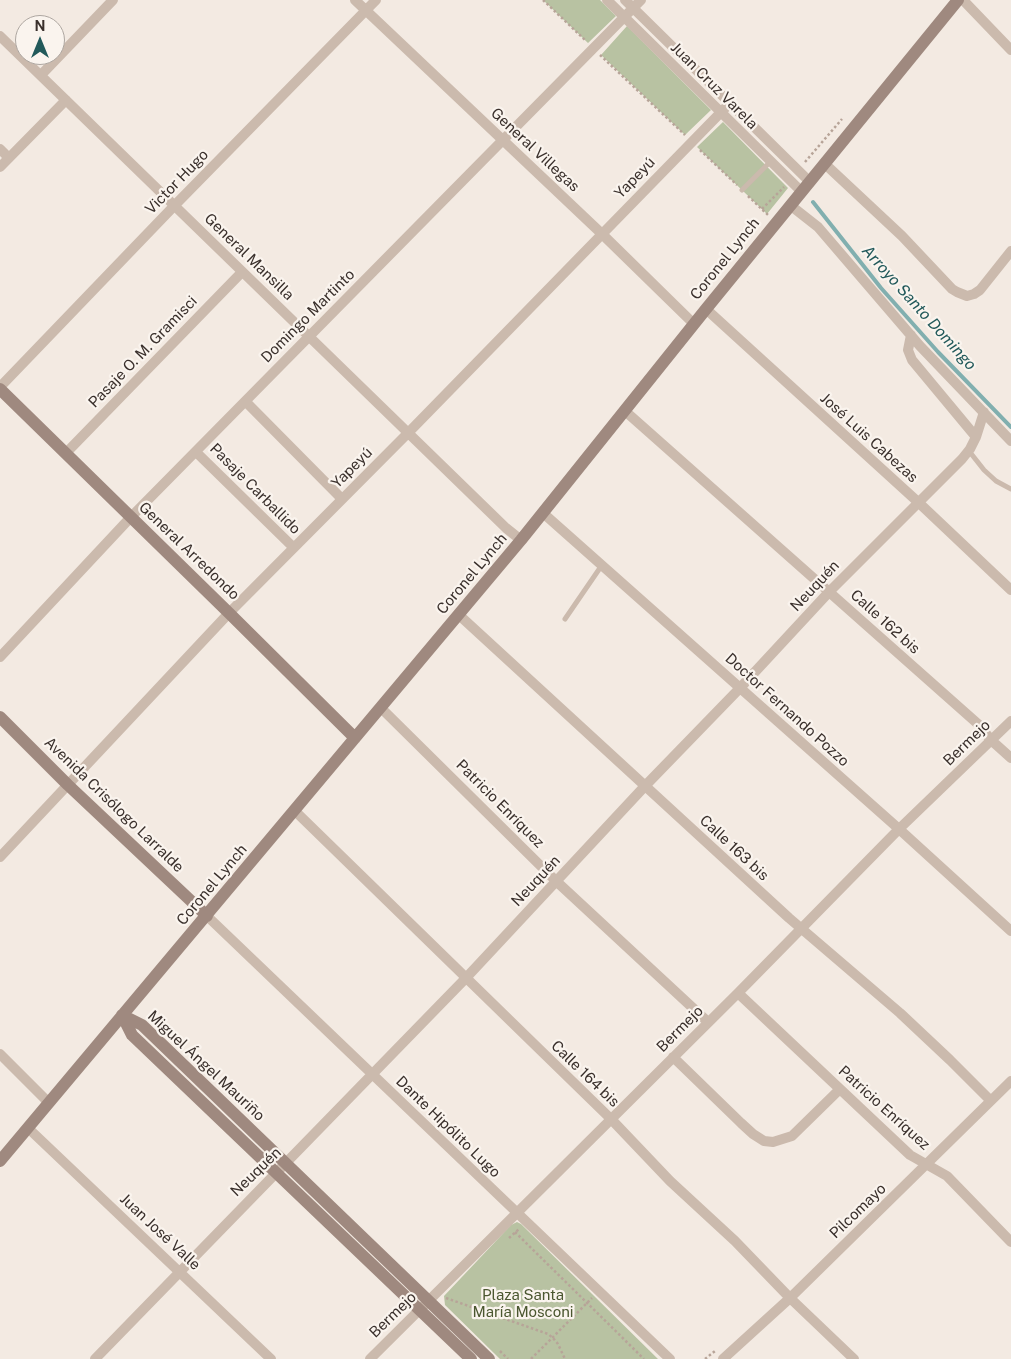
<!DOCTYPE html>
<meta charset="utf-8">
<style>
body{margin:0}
#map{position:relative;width:1011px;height:1359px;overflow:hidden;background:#f3eae2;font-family:"Public Sans",sans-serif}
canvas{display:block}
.north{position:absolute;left:15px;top:15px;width:50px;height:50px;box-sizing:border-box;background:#faf4ee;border:1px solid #ada6a0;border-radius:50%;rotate:0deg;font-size:14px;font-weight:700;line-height:20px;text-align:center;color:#3a302c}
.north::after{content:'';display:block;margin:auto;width:18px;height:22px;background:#22595a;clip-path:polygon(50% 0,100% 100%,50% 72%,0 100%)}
</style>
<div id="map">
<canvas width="1011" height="1359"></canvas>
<div class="north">N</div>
</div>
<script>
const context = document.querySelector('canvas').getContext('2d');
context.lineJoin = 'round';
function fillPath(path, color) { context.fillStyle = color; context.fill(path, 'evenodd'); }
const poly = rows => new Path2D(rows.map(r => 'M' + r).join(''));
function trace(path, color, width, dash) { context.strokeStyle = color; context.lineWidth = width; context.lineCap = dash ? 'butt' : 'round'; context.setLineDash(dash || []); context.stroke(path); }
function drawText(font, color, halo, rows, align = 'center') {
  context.font = font + ' "Public Sans",sans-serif'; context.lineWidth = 4.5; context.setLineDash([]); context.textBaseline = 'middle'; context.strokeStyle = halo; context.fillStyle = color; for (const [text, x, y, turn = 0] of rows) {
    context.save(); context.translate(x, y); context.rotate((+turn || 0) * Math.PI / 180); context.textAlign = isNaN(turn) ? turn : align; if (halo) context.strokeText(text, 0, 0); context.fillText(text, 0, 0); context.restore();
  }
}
fillPath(poly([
 [543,0,600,0,616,16,588,43],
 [627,26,711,110,685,135,601,55],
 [723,122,788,188,767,214,697,147],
 [517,1222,521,1224,658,1359,500,1359,445,1305,444,1296,511,1225]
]), '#b8c2a2');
trace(poly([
 [813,202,881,288,938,352,1011,427]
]), '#81afaf', 4);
trace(poly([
 [543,0,585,40],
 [600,55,685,135],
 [700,150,737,185],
 [805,162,842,119],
 [748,196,768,215],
 [762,209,784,187],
 [515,1232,644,1359],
 [509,1238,519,1229],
 [446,1298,548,1334,553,1338,558,1344,565,1359],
 [500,1351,508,1359],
 [531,1359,592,1298],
 [705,1359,715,1351]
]), '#b7a498', 2.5, [2.5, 2.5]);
trace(poly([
 [742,190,770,162],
 [969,451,984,470,996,481,1011,489],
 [565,619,602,565]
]), '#cbbaad', 5);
trace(poly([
 [355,0,602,234,694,324],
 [607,0,802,192],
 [625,0,810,182],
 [963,0,1011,50],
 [0,36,506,528,521,540],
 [41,75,113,0],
 [0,149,9,158],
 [825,164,902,236,952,289,957,292,967,296,974,294,980,290,1011,251],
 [0,167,66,100],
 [790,205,818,227,920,346,1011,441],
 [706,309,918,502,1011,590],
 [911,335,908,350,912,360,976,437],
 [0,387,175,205,376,0],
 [246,402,342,499],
 [625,411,978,724,991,740,1011,758],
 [196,452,293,547],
 [66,453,242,272],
 [543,513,899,829,1011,931],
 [459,615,789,918,900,1013,950,1060,990,1100],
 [0,657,130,518,641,0],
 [381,708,556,881,708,1022],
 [295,811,611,1119,670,1181,735,1241,790,1298,854,1359],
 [0,857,229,613,408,433,730,103],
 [207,916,670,1359],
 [738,993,910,1155,947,1176,1011,1242],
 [0,1054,49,1103],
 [673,1057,741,1123,753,1134,764,1141,773,1142,792,1136,840,1089],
 [28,1128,271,1359],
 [95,1359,465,979,645,786,740,688,829,592,962,459,970,449,976,437,984,412],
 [370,1359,738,993,899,829,1011,721],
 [723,1359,790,1298,1011,1081]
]), '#cbbaad', 10);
trace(poly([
 [0,389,229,613,355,738],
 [0,717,68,785,207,916],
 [122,1015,142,1025,489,1359],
 [122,1015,132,1035,471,1359],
 [0,1161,521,540,706,309,958,0]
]), '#9f897f', 12);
drawText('15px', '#3a302c', '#faf4ee', [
 ["Juan Cruz Varela",714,86,45],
 ["General Villegas",535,150,43],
 ["Yapeyú",635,178,-46],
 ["Victor Hugo",177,182,-46],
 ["General Mansilla",249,257,44],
 ["Coronel Lynch",725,259,-51],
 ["Domingo Martinto",308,316,-45],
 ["Pasaje O. M. Gramisci",143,352,-46],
 ["José Luis Cabezas",869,438,42],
 ["Yapeyú",352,468,-45],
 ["Pasaje Carballido",255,489,45],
 ["General Arredondo",189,551,44],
 ["Coronel Lynch",472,574,-50],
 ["Neuquén",815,586,-47],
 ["Calle 162 bis",885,622,42],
 ["Doctor Fernando Pozzo",787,710,42],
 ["Bermejo",967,743,-44],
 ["Patricio Enríquez",500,804,45],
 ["Avenida Crisólogo Larralde",114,805,44],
 ["Calle 163 bis",734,848,43],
 ["Neuquén",536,881,-47],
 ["Coronel Lynch",212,885,-50],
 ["Bermejo",680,1029,-45],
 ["Miguel Ángel Mauriño",206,1066,43],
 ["Calle 164 bis",585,1074,44],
 ["Patricio Enríquez",884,1108,42],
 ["Dante Hipólito Lugo",448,1127,44],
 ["Neuquén",256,1172,-44],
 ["Pilcomayo",858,1211,-44],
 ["Juan José Valle",160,1232,43],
 ["Bermejo",393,1315,-44]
]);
drawText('15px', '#4b5730', '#faf4ee', [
 ["Plaza Santa",523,1295],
 ["María Mosconi",523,1312]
]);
drawText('italic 16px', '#22595a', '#faf4ee', [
 ["Arroyo Santo Domingo",919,308,48]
]);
</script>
